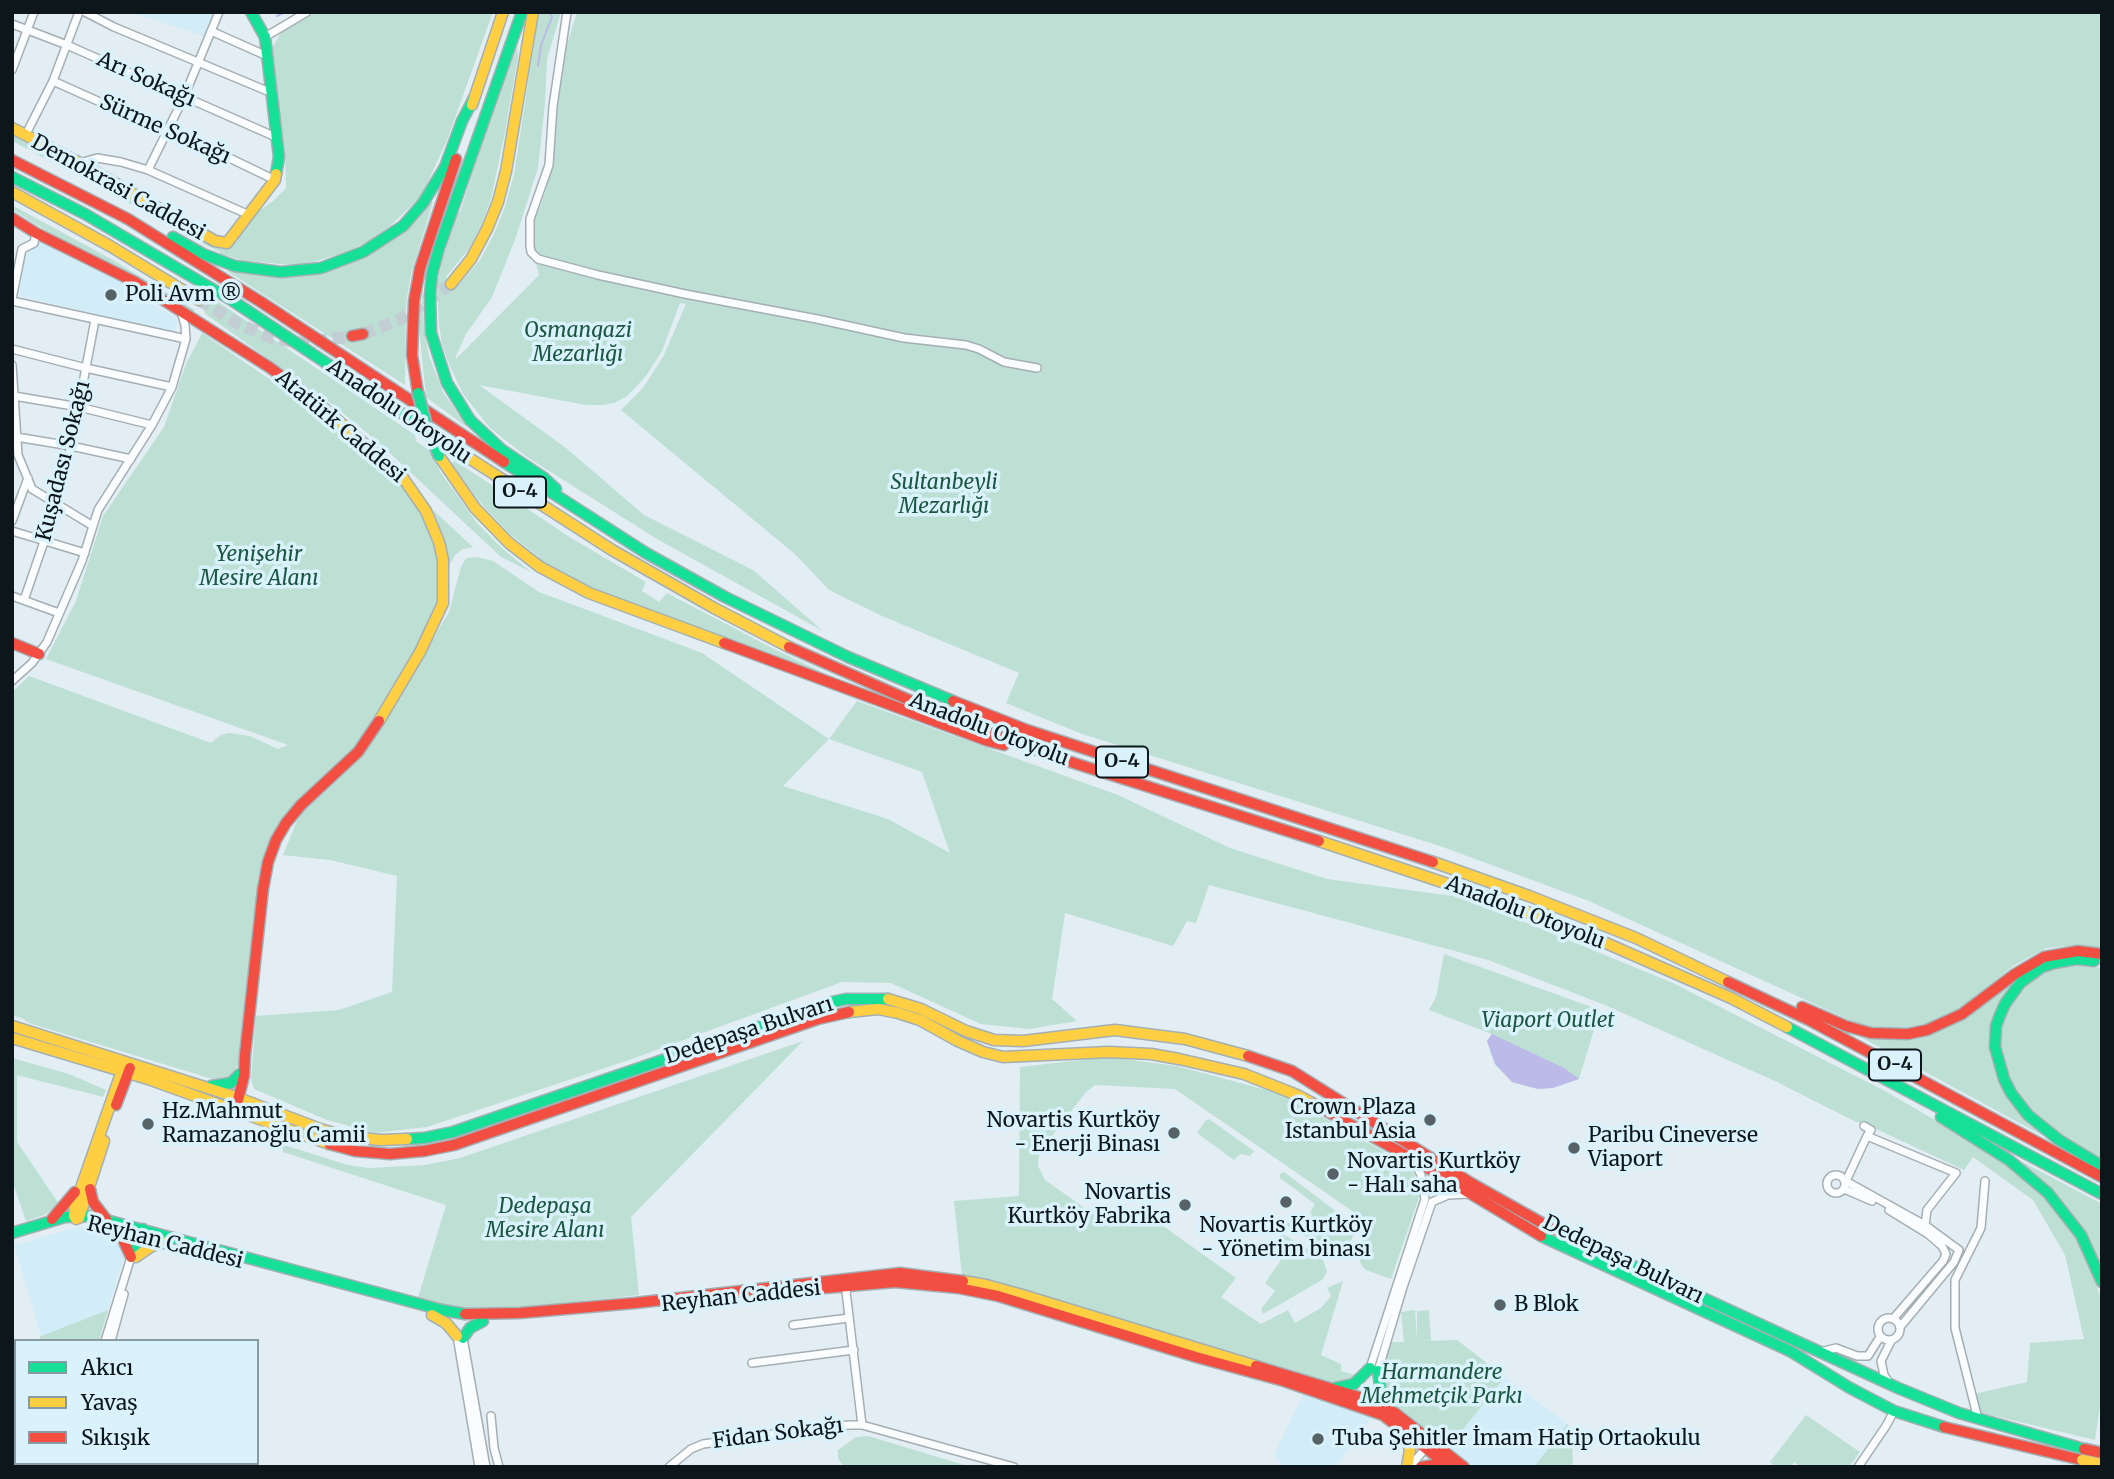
<!DOCTYPE html>
<meta charset="utf-8">
<style>
body{margin:0}
#map{position:relative;width:2114px;height:1479px;overflow:hidden;background:#e2eef4;font-family:Merriweather,serif}
canvas{display:block}
.frame{position:absolute;inset:0;border:14px solid #0c161b;pointer-events:none}
.legend{position:absolute;left:14px;top:1339px;width:245px;height:126px;box-sizing:border-box;background:#daf2fc;border:2px solid #889aa2;margin:0;padding:9px 12px;list-style:none;font-size:21px;color:#0c161b}
.legend li{display:flex;align-items:center;gap:14px;height:35px}
.legend b{width:35px;border:2px solid #889aa2}
</style>
<div id="map">
<canvas width="2114" height="1479"></canvas>
<div class="frame"></div>
<ul class="legend">
<li><b style="height:9px;background:#16e098"></b>Akıcı</li>
<li><b style="height:9px;background:#ffcf43"></b>Yavaş</li>
<li><b style="height:9px;background:#f24e42"></b>Sıkışık</li>
</ul>
</div>
<script>
const context = document.querySelector('canvas').getContext('2d');
context.lineJoin = 'round';
function fillPath(path, color) { context.fillStyle = color; context.fill(path, 'evenodd'); }
const poly = rows => new Path2D(rows.map(r => 'M' + r).join(''));
function trace(path, color, width, dash) { context.strokeStyle = color; context.lineWidth = width; context.lineCap = dash ? 'butt' : 'round'; context.setLineDash(dash || []); context.stroke(path); }
function drawText(font, color, halo, rows, align = 'center') {
  context.font = font + ' Merriweather,serif'; context.lineWidth = 7; context.setLineDash([]); context.textBaseline = 'middle'; context.strokeStyle = halo; context.fillStyle = color; for (const [text, x, y, turn = 0] of rows) {
    context.save(); context.translate(x, y); context.rotate((+turn || 0) * Math.PI / 180); context.textAlign = isNaN(turn) ? turn : align; if (halo) context.strokeText(text, 0, 0); context.fillText(text, 0, 0); context.restore();
  }
}
fillPath(poly([
 [130,12,214,12,204,36],
 [39,242,125,285,178,320,174,333,20,296,22,258],
 [79,1227,97,1229,109,1232,119,1241,124,1257,108,1310,41,1336,14,1245],
 [1505,1377,1567,1424,1534,1467,1472,1467,1448,1448],
 [1303,1394,1372,1416,1336,1467,1284,1467,1274,1455]
]), '#d2ecf8');
fillPath(poly([
 [317,12,493,12,447,140,426,186,418,199,390,226,369,241,347,252,313,262,293,265,245,261,220,254,220,252,193,239,109,192,12,141,12,135,60,157,223,247,249,218,273,201,286,188,285,150,271,50,282,31],
 [539,12,561,12,547,59,545,103,538,168,515,240,492,297,466,334,456,356,456,359,539,275,531,244,534,220,541,205,548,182,555,137,560,68,577,12,2102,12,2102,951,2079,945,2046,948,2013,966,1963,1007,1935,1022,1902,1029,1865,1027,1589,901,1440,846,1082,734,1006,703,1019,673,882,616,829,590,796,555,621,410,643,388,663,357,686,304,680,303,662,351,646,376,634,389,626,397,614,403,602,405,586,405,479,385,566,448,644,515,753,570,823,631,657,539,527,457,490,428,463,394,449,364,442,344,439,325,437,283,443,257,458,212,460,212,486,130,517,45,518,57,505,132,491,199,480,228,468,250,446,277,456,288,480,260,494,234,505,207,514,174],
 [430,201,433,202,411,274,406,303,405,385,227,271,228,268,253,275,287,277,333,270],
 [12,205,113,260,195,310,192,314,143,284,53,235,12,209],
 [423,290,424,329,429,356,443,392,468,428,426,397,419,327],
 [211,297,415,435,416,441,429,450,441,473,477,523,502,548,531,572,501,557,378,442,332,404,204,313],
 [202,333,306,404,350,437,401,485,419,509,432,533,439,567,440,592,437,608,404,673,364,735,342,762,291,808,280,822,269,843,258,879,240,1061,232,1076,222,1080,209,1078,35,1025,27,1022,24,1019,12,1015,12,692,29,676,211,743,221,735,229,733,250,736,278,749,288,745,46,659,76,601,103,516,164,427,186,364],
 [447,460,452,464,454,460,571,538,646,582,642,591,659,602,667,593,772,648,845,683,610,596,570,577,538,559,539,557,511,535,484,507],
 [433,510,473,547,463,549,455,555,448,567,444,540],
 [477,557,493,561,539,592,702,653,829,739,857,701,1118,795,1230,848,1327,879,1453,896,1517,919,1673,983,1885,1091,2002,1159,2043,1191,2070,1225,2087,1252,2102,1303,2102,1390,2095,1440,1978,1412,1974,1394,2027,1382,2030,1343,2084,1339,2065,1255,2033,1200,1973,1157,1964,1170,1874,1128,1854,1121,1777,1082,1605,1005,1488,960,1209,885,1196,923,1187,921,1173,946,1065,913,1052,999,1077,1021,1029,1029,981,1024,891,983,842,982,629,1060,427,1127,375,1133,327,1120,254,1089,251,1080,256,1016,339,1010,392,992,397,876,330,860,283,855,301,811,365,753,449,612,461,567,466,558],
 [829,739,922,772,950,853,888,819,783,786],
 [1444,954,1600,1010,1579,1079,1538,1089,1512,1082,1495,1064,1487,1041,1492,1034,1429,1010,1436,997],
 [2069,965,2085,965,2102,968,2102,1159,2059,1134,2033,1111,2016,1090,2000,1056,2002,1022,2021,990,2035,978,2050,970],
 [2015,978,2004,998,1995,1065,2049,1139,1846,1029,1913,1036],
 [803,1041,631,1217,639,1295,507,1309,479,1310,454,1308,417,1301,446,1205,283,1152,281,1144,348,1165,369,1168,425,1165,460,1158],
 [1108,1057,1177,1066,1281,1094,1404,1163,1413,1171,1419,1186,1419,1197,1391,1279,1366,1270,1362,1266,1358,1256,1364,1227,1358,1215,1175,1089,1095,1085,1086,1092,1041,1150,1039,1156,1038,1166,1045,1180,1103,1221,1163,1226,1236,1278,1221,1297,1261,1324,1288,1310,1295,1323,1321,1308,1331,1296,1327,1288,1343,1281,1321,1355,1341,1364,1341,1371,1358,1376,1354,1381,1336,1385,995,1282,962,1275,954,1201,1019,1196,1020,1067],
 [12,1058,69,1074,106,1090,103,1097,17,1075,17,1142,59,1204,44,1215,26,1221,12,1180],
 [1209,1119,1254,1151,1250,1156,1240,1154,1234,1160,1197,1133,1206,1120],
 [2015,1158,2102,1204,2102,1273,2095,1257],
 [1284,1172,1349,1221,1354,1233,1349,1246,1346,1250,1330,1250,1285,1225,1287,1222,1301,1230,1312,1215,1310,1213,1315,1204,1280,1178,1280,1174],
 [1281,1233,1322,1257,1327,1272,1322,1280,1263,1314,1261,1309,1275,1291,1265,1283,1281,1260,1268,1251],
 [108,1310,99,1341,38,1341,41,1336],
 [1415,1310,1417,1341,1417,1311,1429,1310,1431,1340,1423,1341,1457,1340,1505,1377,1448,1448,1391,1402,1387,1398,1381,1371,1390,1342,1404,1342,1401,1312],
 [16,1380,16,1463,84,1463,84,1467,12,1467,12,1386],
 [1806,1415,1860,1452,1849,1467,1801,1467,1794,1462,1791,1467,1776,1467,1770,1462],
 [1567,1424,1571,1429,1573,1462,1570,1467,1534,1467],
 [868,1436,971,1467,844,1467,838,1458,838,1450,856,1437]
]), '#bddfd4');
fillPath(poly([
 [1492,1034,1564,1068,1579,1079,1553,1088,1538,1089,1512,1082,1495,1064,1487,1041]
]), '#bcbae8');
trace(poly([
 [277,16,285,12],
 [538,66,541,45,552,17,550,13]
]), '#bcbae8', 2);
trace(poly([
 [199,300,239,324,272,338,302,343,352,336],
 [363,334,401,319,451,284]
]), '#c2ced3', 12, [12, 6]);
const street = poly([
 [85,12,114,27,272,93],
 [567,12,553,106,549,165,530,219,530,246,531,252,538,259,598,275,685,294,817,319,904,338,966,345,979,349,1004,362,1037,368],
 [12,24,67,45,278,138],
 [211,31,267,56],
 [265,37,307,12],
 [12,70,34,12],
 [53,81,167,132,217,152,275,180],
 [25,136,53,81,79,12],
 [80,163,97,158,121,162,148,170,247,214],
 [148,170,184,97,219,12],
 [12,299,22,249,34,243,36,233],
 [12,301,186,339],
 [12,349,86,368,172,387],
 [12,365,18,455,32,489,93,526],
 [14,396,79,407,152,425],
 [16,437,71,446,131,459],
 [12,521,28,478],
 [12,531,85,553],
 [12,596,59,613],
 [24,600,57,504,71,446,95,320],
 [12,681,32,663,47,642,82,561,98,510,152,425,172,387,186,339,185,325,181,312],
 [1864,1126,1871,1130,1867,1136,1956,1173,1927,1210,1925,1225],
 '1827 1184a9 9 0 1 1 18 0a9 9 0 1 1-18 0Z',
 [1844,1180,1925,1225,1959,1250,1954,1262,1900,1327],
 [1846,1181,1867,1136],
 [1844,1189,1872,1201],
 [1889,1210,1928,1234,1942,1246,1946,1254,1943,1261,1893,1319],
 [845,1283,862,1425],
 '1878 1329a11 11 0 1 1 22 0a11 11 0 1 1-22 0Z',
 [793,1325,849,1318],
 [457,1336,479,1467],
 [463,1338,486,1467],
 [105,1341,131,1257],
 [111,1341,124,1294],
 [1820,1352,1836,1348,1857,1356,1868,1356,1880,1337],
 [752,1363,854,1350],
 [1370,1368,1425,1199,1421,1175,1414,1161],
 [1378,1371,1403,1287,1432,1202,1448,1195,1469,1194],
 [1888,1381,1884,1375,1881,1361,1891,1341],
 [491,1416,494,1448,499,1467],
 [1978,1419,1955,1328,1955,1280,1981,1228,1985,1181],
 [90,1463,90,1467],
 [96,1463,96,1467],
 [669,1467,691,1449,703,1444,831,1426,851,1425,862,1425,1014,1467],
 [1410,1467,1428,1445],
 [1858,1467,1886,1426,1894,1411]
]);
const fast = poly([
 [251,12,265,37,279,157,276,174],
 [522,12,439,248,432,274,430,295,431,333,447,383,470,420,502,450,544,478,556,489],
 [12,177,85,214,233,301,469,458],
 [173,237,203,254,235,266,281,272,321,268,363,252,403,226,423,203,445,167,462,121,474,98],
 [504,462,646,553,725,597,848,657,953,701],
 [2094,961,2077,959,2054,963,2042,967,2020,983,2005,1004,2000,1015,1996,1026,1995,1047,2004,1079,2011,1093,2028,1115,2059,1140,2102,1166],
 [1787,1027,2102,1194],
 [211,1086,231,1083,240,1074],
 [1941,1117,2009,1160,2048,1193,2081,1235,2102,1282],
 [407,1139,424,1138,453,1132,832,1002,846,999,888,999],
 [12,1233,65,1217,91,1216,442,1310,465,1314],
 [1541,1236,1790,1351,1850,1388,1894,1411,1944,1427],
 [1588,1245,1898,1388,1959,1413,2084,1449],
 [131,1257,139,1233,143,1229],
 [463,1338,470,1328,483,1321],
 [1378,1371,1381,1393,1390,1408],
 [1335,1388,1354,1384,1370,1368]
]);
const slow = poly([
 [472,105,503,12],
 [12,128,80,163,215,241,227,243,275,180,276,174],
 [12,192,110,246,199,300],
 [451,284,471,259,487,229,498,202,506,171,533,12],
 [299,389,319,404,403,478,426,511,439,542,443,560,443,603,420,652,379,721],
 [439,456,475,508,509,543,540,567,589,593,724,643],
 [469,458,612,550,714,608,789,647],
 [1319,841,1499,901,1599,940,1731,998,1787,1027],
 [1433,862,1529,896,1636,938,1728,982],
 [888,999,921,1009,966,1031,994,1040,1023,1041,1115,1030,1185,1039,1248,1056],
 [849,1012,878,1009,898,1013,920,1020,958,1041,983,1052,1003,1057,1109,1052,1151,1054,1179,1059,1244,1074,1297,1095,1312,1103],
 [12,1026,233,1096,323,1130,346,1136,380,1140,407,1139],
 [12,1038,148,1079,329,1144],
 [79,1218,104,1141],
 [76,1219,74,1216,75,1205,124,1065],
 [136,1257,152,1246,167,1242],
 [963,1281,986,1285,1019,1294,1256,1366],
 [432,1315,446,1323,457,1336],
 [1405,1433,1410,1450,1407,1467]
]);
const jam = poly([
 [12,160,128,219,261,302,504,462],
 [12,218,36,233,135,282,269,367,299,389],
 [352,336,363,334],
 [418,393,412,355,414,301,420,268,456,159],
 [12,643,39,654],
 [724,643,988,741,1004,745],
 [789,647,943,715,1055,757,1319,841],
 [953,701,1027,730,1433,862],
 [1728,982,1809,1020,2102,1177],
 [1802,1007,1846,1026,1871,1033,1908,1034,1927,1030,1962,1014,2015,974,2044,957,2078,951,2102,954],
 [245,1055,263,889,268,862,276,840,286,823,301,805,358,752,379,721],
 [1248,1056,1292,1071,1471,1183,1551,1228,1588,1245],
 [1312,1103,1411,1158,1541,1236],
 [237,1104,244,1076,245,1055],
 [116,1105,130,1068],
 [329,1144,355,1151,390,1154,424,1151,454,1145,818,1019,849,1012],
 [90,1189,93,1202,106,1219],
 [52,1219,75,1192],
 [111,1226,121,1235,131,1257],
 [825,1288,895,1282,958,1288,998,1296,1196,1357,1284,1381,1383,1415,1450,1467],
 [465,1314,520,1313,635,1303,900,1273,963,1281],
 [1256,1366,1369,1400,1383,1406,1395,1413,1464,1467],
 [1944,1427,2082,1460],
 [1421,1467,1446,1463]
]);
trace(street, '#a4afb4', 10);
trace(fast, '#a4afb4', 13);
trace(slow, '#a4afb4', 13);
trace(jam, '#a4afb4', 13);
trace(street, '#fbfcfd', 7);
trace(fast, '#16e098', 10);
trace(slow, '#ffcf43', 10);
trace(jam, '#f24e42', 10);
const fastBridge = poly([
 [418,393,426,424,439,456]
]);
const slowBridge = poly([
 [2082,1460,2102,1464]
]);
const jamBridge = poly([
 [2084,1449,2102,1453]
]);
trace(fastBridge, '#a4afb4', 14, []);
trace(slowBridge, '#a4afb4', 14, []);
trace(jamBridge, '#a4afb4', 14, []);
trace(fastBridge, '#16e098', 10);
trace(slowBridge, '#ffcf43', 10);
trace(jamBridge, '#f24e42', 10);
for (const [x, y, r, color] of [
 [111,295,7,"#576267"],
 [1430,1120,7,"#576267"],
 [148,1124,7,"#576267"],
 [1174,1133,7,"#576267"],
 [1574,1148,7,"#576267"],
 [1333,1174,7,"#576267"],
 [1286,1202,7,"#576267"],
 [1185,1205,7,"#576267"],
 [1500,1305,7,"#576267"],
 [1318,1439,7,"#576267"]
]) { const dot = new Path2D(); dot.arc(x, y, r, 0, 2 * Math.PI); context.fillStyle = color; context.fill(dot); trace(dot, '#daf2fc', 2.5); }
for (const [x, y, w] of [
 [520,492,52],
 [1122,762,52],
 [1895,1065,52]
]) { const box = new Path2D(); box.roundRect(x - w / 2, y - 15.5, w, 31, 5); context.fillStyle = '#daf2fc'; context.fill(box); trace(box, '#0c161b', 2); }
drawText('bold 19px', '#0c161b', null, [
 ["O-4",520,492],
 ["O-4",1122,762],
 ["O-4",1895,1065]
]);
drawText('21px', '#0c161b', '#daf2fc', [
 ["Arı Sokağı",146,80,24],
 ["Sürme Sokağı",165,130,24],
 ["Demokrasi Caddesi",118,188,29],
 ["Anadolu Otoyolu",399,412,34],
 ["Atatürk Caddesi",340,427,40],
 ["Kuşadası Sokağı",64,461,-76],
 ["Anadolu Otoyolu",989,730,21],
 ["Anadolu Otoyolu",1525,913,21],
 ["Dedepaşa Bulvarı",749,1031,-18],
 ["Reyhan Caddesi",165,1243,14],
 ["Dedepaşa Bulvarı",1623,1260,26],
 ["Reyhan Caddesi",741,1297,-6],
 ["Fidan Sokağı",778,1434,-7]
]);
drawText('21px', '#0c161b', '#daf2fc', [
 ["Poli Avm ®",125,295],
 ["Crown Plaza",1416,1108,"right"],
 ["Istanbul Asia",1416,1132,"right"],
 ["Hz.Mahmut",162,1112],
 ["Ramazanoğlu Camii",162,1136],
 ["Novartis Kurtköy",1160,1121,"right"],
 ["- Enerji Binası",1160,1145,"right"],
 ["Paribu Cineverse",1588,1136],
 ["Viaport",1588,1160],
 ["Novartis Kurtköy",1347,1162],
 ["- Halı saha",1347,1186],
 ["Novartis",1171,1193,"right"],
 ["Kurtköy Fabrika",1171,1217,"right"],
 ["Novartis Kurtköy",1286,1226,"center"],
 ["- Yönetim binası",1286,1250,"center"],
 ["B Blok",1514,1305],
 ["Tuba Şehitler İmam Hatip Ortaokulu",1332,1439]
], 'left');
drawText('italic 21px', '#1a5640', '#daf2fc', [
 ["Osmangazi",578,331],
 ["Mezarlığı",578,355],
 ["Sultanbeyli",944,483],
 ["Mezarlığı",944,507],
 ["Yenişehir",259,555],
 ["Mesire Alanı",259,579],
 ["Viaport Outlet",1548,1021],
 ["Dedepaşa",545,1207],
 ["Mesire Alanı",545,1231],
 ["Harmandere",1442,1373],
 ["Mehmetçik Parkı",1442,1397]
]);
</script>
